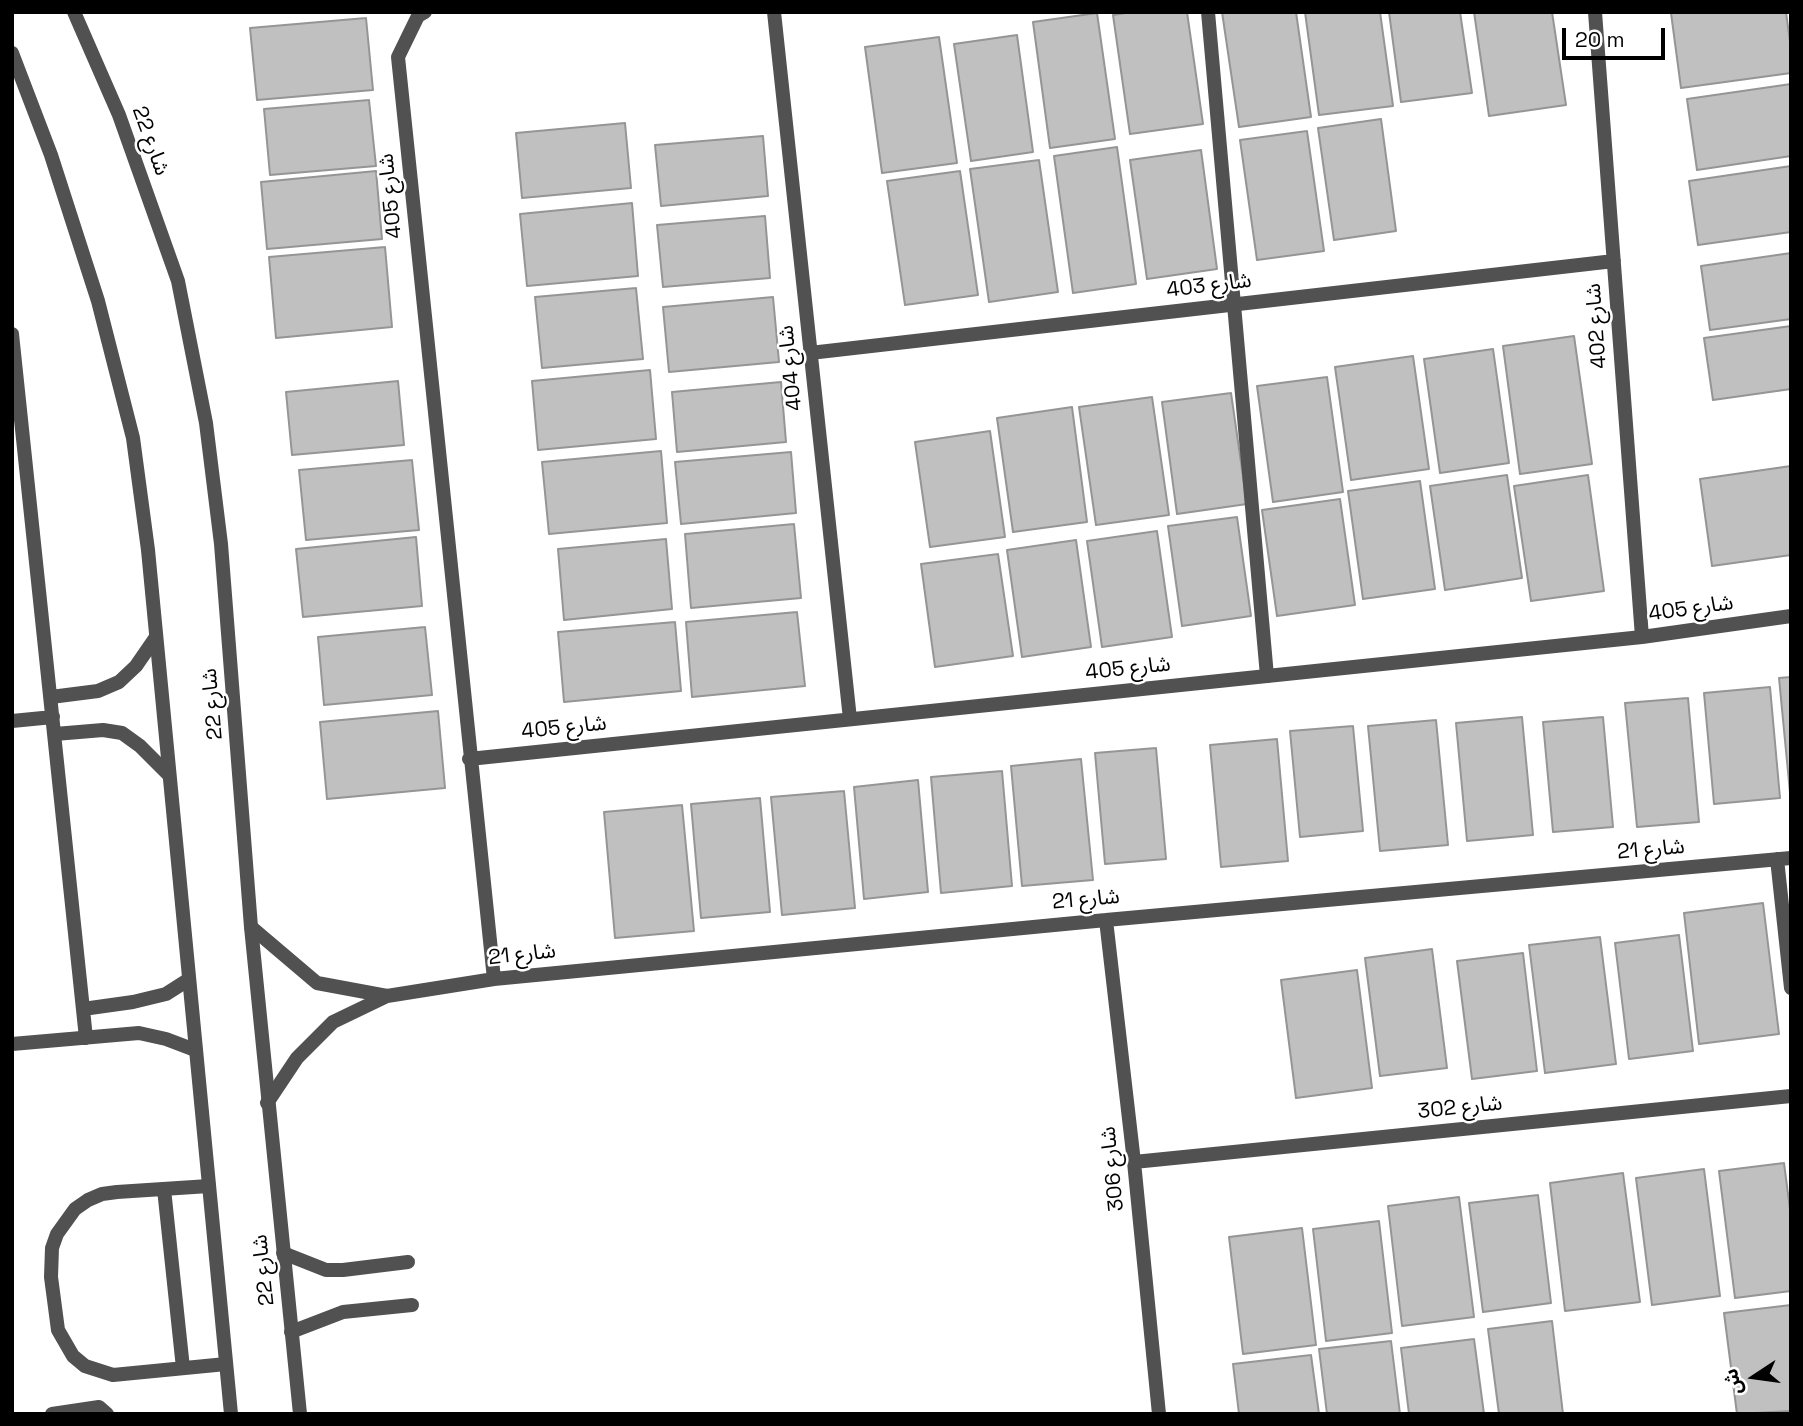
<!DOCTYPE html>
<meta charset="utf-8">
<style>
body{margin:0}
#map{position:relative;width:1803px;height:1426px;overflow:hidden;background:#fff;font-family:"Space Grotesk","Noto Sans Arabic",sans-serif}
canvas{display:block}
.frame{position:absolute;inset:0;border:14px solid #000;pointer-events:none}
.north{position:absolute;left:1719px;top:1342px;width:70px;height:70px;-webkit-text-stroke:5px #fff;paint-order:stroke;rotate:257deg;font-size:19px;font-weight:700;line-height:28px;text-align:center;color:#000}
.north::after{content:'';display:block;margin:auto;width:24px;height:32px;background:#000;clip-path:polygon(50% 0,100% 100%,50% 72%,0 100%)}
.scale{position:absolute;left:1562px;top:28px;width:103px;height:32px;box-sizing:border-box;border:4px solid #000;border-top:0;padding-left:9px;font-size:21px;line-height:24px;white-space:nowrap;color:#000;-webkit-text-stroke:5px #fff;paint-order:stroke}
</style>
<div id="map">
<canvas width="1803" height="1426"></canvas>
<div class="frame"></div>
<div class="north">ش</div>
<div class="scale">20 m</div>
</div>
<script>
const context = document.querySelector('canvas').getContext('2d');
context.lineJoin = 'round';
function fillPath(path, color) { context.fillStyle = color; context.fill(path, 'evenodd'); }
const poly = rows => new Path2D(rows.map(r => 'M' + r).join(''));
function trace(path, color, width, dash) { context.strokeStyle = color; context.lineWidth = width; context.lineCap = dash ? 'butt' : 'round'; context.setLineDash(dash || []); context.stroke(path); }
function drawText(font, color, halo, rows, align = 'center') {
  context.font = font + ' "Space Grotesk","Noto Sans Arabic",sans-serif'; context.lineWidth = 5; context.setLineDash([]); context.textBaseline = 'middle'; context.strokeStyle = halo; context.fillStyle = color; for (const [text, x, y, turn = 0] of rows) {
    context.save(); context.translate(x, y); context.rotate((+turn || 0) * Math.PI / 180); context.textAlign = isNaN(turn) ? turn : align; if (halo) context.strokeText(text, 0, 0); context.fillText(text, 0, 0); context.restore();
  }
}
const building = poly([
 [1132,12,1187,12,1203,124,1130,134,1113,15,1132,12],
 [1222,12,1296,12,1311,117,1239,127,1222,12],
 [1305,12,1380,12,1393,106,1319,115,1305,12],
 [1389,12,1460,12,1472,93,1401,102,1389,12],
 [1474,12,1552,12,1566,105,1489,116,1474,12],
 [1786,12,1791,49,1791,73,1681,88,1671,13,1786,12],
 [1097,13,1115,139,1050,148,1033,22,1097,13],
 [366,18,373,90,257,100,250,28,366,18],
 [1017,35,1033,152,971,161,954,44,1017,35],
 [939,37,957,163,882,173,865,47,939,37],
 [1791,84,1791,156,1697,170,1687,99,1791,84],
 [369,100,376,166,270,175,264,109,369,100],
 [1381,119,1396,231,1334,240,1318,128,1381,119],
 [625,123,631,188,522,198,516,133,625,123],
 [1307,131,1324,251,1257,260,1240,140,1307,131],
 [763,136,768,196,661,206,655,145,763,136],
 [1117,147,1136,284,1073,293,1054,156,1117,147],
 [1201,150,1217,269,1147,279,1130,160,1201,150],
 [1039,160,1058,292,989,302,970,169,1039,160],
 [1791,166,1791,232,1698,245,1689,181,1791,166],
 [376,171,382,239,267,249,261,182,376,171],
 [960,171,978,295,905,305,887,181,960,171],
 [632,203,638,276,527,286,520,214,632,203],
 [765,216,770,278,663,287,657,225,765,216],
 [385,247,392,327,276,338,269,257,385,247],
 [1791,253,1791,319,1710,330,1701,266,1791,253],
 [636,288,643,359,542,368,535,297,636,288],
 [773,297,779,362,669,372,663,307,773,297],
 [1791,326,1791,389,1713,400,1704,338,1791,326],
 [1574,336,1592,464,1520,474,1503,346,1574,336],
 [1493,349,1509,463,1440,473,1424,359,1493,349],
 [1413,356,1429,469,1351,480,1335,367,1413,356],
 [650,370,656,439,538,450,532,381,650,370],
 [1327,377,1343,492,1273,502,1257,386,1327,377],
 [398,381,404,445,292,455,286,392,398,381],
 [781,382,786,442,677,452,672,392,781,382],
 [1231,393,1247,504,1177,514,1162,402,1231,393],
 [1152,397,1169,515,1096,525,1079,407,1152,397],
 [1072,407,1087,522,1013,532,997,418,1072,407],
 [990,431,1005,537,930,547,915,442,990,431],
 [661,451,667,523,549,534,542,462,661,451],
 [791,452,796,513,681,524,675,462,791,452],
 [412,460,419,530,306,540,299,470,412,460],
 [1791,466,1791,555,1712,566,1700,479,1791,466],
 [1507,475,1522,578,1445,590,1430,486,1507,475],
 [1588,475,1604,591,1531,601,1514,486,1588,475],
 [1420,481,1435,589,1363,599,1348,491,1420,481],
 [1340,499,1355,605,1277,616,1262,510,1340,499],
 [1237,517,1251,616,1182,626,1168,526,1237,517],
 [794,524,801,598,691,608,685,534,794,524],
 [1157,531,1172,637,1102,647,1087,541,1157,531],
 [416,537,422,606,303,617,296,549,416,537],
 [666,539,672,609,564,620,558,549,666,539],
 [1076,540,1091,647,1022,657,1007,550,1076,540],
 [998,554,1013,656,935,667,921,564,998,554],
 [797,612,805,686,692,697,686,622,797,612],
 [675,622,681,691,564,702,558,632,675,622],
 [425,627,432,695,324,705,318,637,425,627],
 [1791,677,1791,803,1779,678,1791,677],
 [1770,687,1780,798,1714,804,1704,693,1770,687],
 [1688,698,1699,822,1637,827,1625,703,1688,698],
 [438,711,445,788,327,799,320,722,438,711],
 [1522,717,1533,835,1467,841,1456,723,1522,717],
 [1603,717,1613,827,1553,832,1543,722,1603,717],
 [1436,720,1448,845,1380,851,1368,726,1436,720],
 [1353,726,1363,831,1300,837,1290,731,1353,726],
 [1277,739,1288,861,1221,867,1210,745,1277,739],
 [1156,748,1166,859,1105,864,1095,753,1156,748],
 [1081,759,1093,880,1022,886,1011,766,1081,759],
 [1002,771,1012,886,941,893,931,777,1002,771],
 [918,780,928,892,864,899,854,787,918,780],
 [844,791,855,908,782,915,771,797,844,791],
 [760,798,770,912,701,918,691,804,760,798],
 [682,805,694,931,615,938,604,812,682,805],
 [1763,903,1779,1034,1699,1044,1684,913,1763,903],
 [1679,935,1693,1051,1629,1059,1615,943,1679,935],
 [1600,937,1616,1064,1545,1073,1529,945,1600,937],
 [1432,949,1447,1068,1380,1076,1365,958,1432,949],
 [1523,953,1537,1071,1472,1079,1457,961,1523,953],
 [1357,970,1372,1088,1296,1098,1281,980,1357,970],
 [1784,1163,1791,1217,1791,1291,1735,1298,1719,1171,1784,1163],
 [1704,1169,1720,1296,1652,1305,1636,1178,1704,1169],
 [1623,1173,1640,1302,1565,1311,1550,1183,1623,1173],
 [1538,1195,1551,1303,1483,1312,1469,1203,1538,1195],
 [1459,1197,1474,1317,1402,1326,1388,1206,1459,1197],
 [1379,1221,1392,1333,1326,1341,1313,1229,1379,1221],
 [1302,1228,1316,1345,1243,1354,1229,1237,1302,1228],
 [1791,1305,1791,1411,1737,1414,1724,1313,1791,1305],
 [1552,1321,1563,1414,1499,1414,1488,1329,1552,1321],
 [1474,1339,1484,1414,1409,1414,1401,1348,1474,1339],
 [1391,1341,1400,1414,1327,1414,1319,1349,1391,1341],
 [1311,1355,1319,1414,1239,1414,1233,1364,1311,1355]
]);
fillPath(building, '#c0c0c0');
trace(building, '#959595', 2);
trace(poly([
 [1208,12,1267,676],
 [12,334,86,1038],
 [51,697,98,691,119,682,136,666,156,637],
 [12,721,53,717],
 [55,734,103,730,122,733,140,746,169,775],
 [83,1009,133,1002,166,994,188,980],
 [12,1044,139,1033,166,1039,195,1050],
 [209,1186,117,1192,102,1194,88,1200,75,1209,57,1234,52,1248,51,1277,58,1330,73,1356,85,1366,113,1375,226,1364],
 [164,1189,183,1368],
 [283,1253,326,1270,343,1270,408,1262],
 [291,1332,343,1312,412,1305],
 [52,1414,99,1407,107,1414]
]), '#515151', 14);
trace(poly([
 [425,12,418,16,398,57,494,979],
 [774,12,850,719],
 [1595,12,1642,637],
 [810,353,1614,261],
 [469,759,1642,637,1791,616],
 [1777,859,1791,988],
 [1106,920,1134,1162,1159,1414],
 [251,927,317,983,387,996],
 [267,1103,297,1058,333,1022,387,996,494,979,1106,920,1791,858],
 [1134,1162,1791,1096]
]), '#515151', 14);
trace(poly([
 [74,12,119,115,178,281,206,423,221,544,251,927,300,1414],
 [12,53,51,155,98,301,133,438,148,550,231,1414]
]), '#515151', 14);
drawText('21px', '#000', '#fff', [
 ["شارع 22",150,141,70],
 ["شارع 405",391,196,-96],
 ["شارع 403",1209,286,-7],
 ["شارع 402",1597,326,-94],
 ["شارع 404",791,368,-96],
 ["شارع 405",1691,609,-8],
 ["شارع 405",1128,669,-6],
 ["شارع 22",213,704,-95],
 ["شارع 405",564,728,-6],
 ["شارع 21",1651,850,-5],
 ["شارع 21",1086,900,-5],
 ["شارع 21",522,955,-6],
 ["شارع 302",1460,1108,-6],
 ["شارع 306",1113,1169,-96],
 ["شارع 22",264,1270,-96]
]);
</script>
